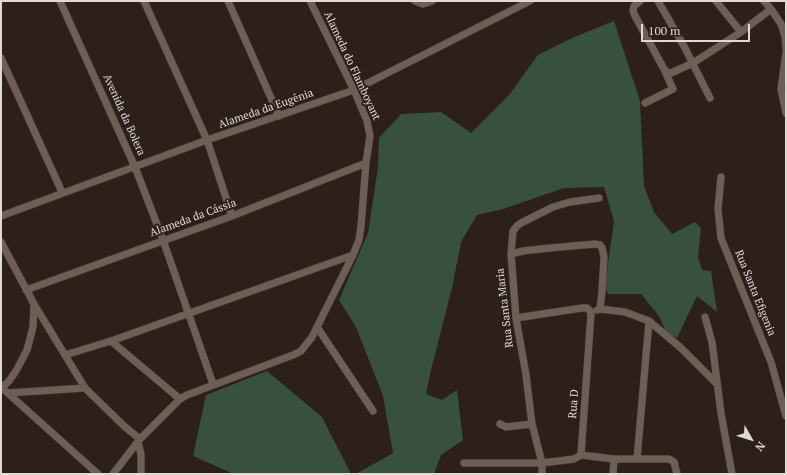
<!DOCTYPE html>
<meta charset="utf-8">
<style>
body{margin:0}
#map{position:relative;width:787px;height:475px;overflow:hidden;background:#2c2019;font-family:"PT Serif",serif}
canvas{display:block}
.frame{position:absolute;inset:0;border:2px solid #e1d9d4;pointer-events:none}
.north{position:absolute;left:731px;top:419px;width:40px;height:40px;-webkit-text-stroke:3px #2c2019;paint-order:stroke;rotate:129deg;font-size:11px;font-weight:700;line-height:16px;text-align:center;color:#e1d9d4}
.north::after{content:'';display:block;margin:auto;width:14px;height:18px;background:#e1d9d4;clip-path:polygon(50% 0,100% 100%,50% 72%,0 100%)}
.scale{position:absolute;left:641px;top:24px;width:109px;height:18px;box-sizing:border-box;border:2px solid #e1d9d4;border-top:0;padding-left:5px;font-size:12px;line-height:14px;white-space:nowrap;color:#e1d9d4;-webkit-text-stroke:3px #2c2019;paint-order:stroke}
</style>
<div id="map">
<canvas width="787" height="475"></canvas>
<div class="frame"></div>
<div class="north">N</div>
<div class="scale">100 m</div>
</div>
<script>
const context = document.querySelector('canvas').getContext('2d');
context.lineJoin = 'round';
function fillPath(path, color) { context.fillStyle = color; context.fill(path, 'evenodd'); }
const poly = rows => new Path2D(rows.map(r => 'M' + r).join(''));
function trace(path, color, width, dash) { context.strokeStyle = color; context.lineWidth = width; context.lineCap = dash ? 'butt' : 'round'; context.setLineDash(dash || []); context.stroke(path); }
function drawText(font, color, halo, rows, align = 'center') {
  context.font = font + ' "PT Serif",serif'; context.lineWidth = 4; context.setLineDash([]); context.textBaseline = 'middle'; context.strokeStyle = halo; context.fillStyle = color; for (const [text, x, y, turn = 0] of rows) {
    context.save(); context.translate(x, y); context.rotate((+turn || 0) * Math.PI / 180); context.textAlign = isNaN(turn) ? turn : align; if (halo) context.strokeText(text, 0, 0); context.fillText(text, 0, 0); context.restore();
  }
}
fillPath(poly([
 [614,21,640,101,644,186,654,212,672,234,695,222,701,228,698,257,702,270,711,271,717,312,697,296,677,338,667,334,659,316,641,294,608,294,605,285,614,221,604,187,564,188,503,209,477,215,461,242,452,288,431,370,426,394,442,400,457,390,463,440,441,455,434,474,356,474,393,453,383,396,356,327,339,300,368,233,378,167,379,138,401,114,441,112,471,133,509,95,538,55,572,38],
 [267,371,322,417,351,474,234,474,193,456,206,395]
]), '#38513e');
const minor = poly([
 [60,1,135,167,163,240,213,384],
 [144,1,207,140,232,216],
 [228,1,279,116],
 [415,1,423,4,432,1],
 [640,1,634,6,633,11,634,14,664,69,668,73,671,73,693,63,741,32,771,9],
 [658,1,685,48,710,98],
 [716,1,741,32],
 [764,1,771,9,781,24,785,36,786,49],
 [786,53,781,89,786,113],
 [1,58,62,192],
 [645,103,673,89,664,69],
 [721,177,718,209,721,238,771,362,786,416],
 [1,216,207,140,354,90,530,1],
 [1,242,34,304,85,388,124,426,140,439],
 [511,254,523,251,550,248,595,244,600,245,602,248,604,257,602,291,600,309],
 [26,290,232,216,366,163],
 [597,310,600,309,625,312,649,321,681,348,717,384],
 [705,317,712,342,721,413,732,474],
 [317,327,373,411],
 [111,341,180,399],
 [65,355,111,341,353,255],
 [1,387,98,474],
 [1,388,9,381,16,371,27,350,33,327,34,304],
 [8,393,85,388],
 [500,424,506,427,532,424],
 [138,442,141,454,141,474],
 [581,455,614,459,613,474],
 [614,459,669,459,674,462,677,474],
 [637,459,649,321],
 [464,463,542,463,574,459,581,455,591,314,590,311,587,308,582,308,516,318],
 [113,474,140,439,180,399,187,395,293,355,301,351,312,337,353,255,359,240,361,226,366,163,370,136,367,121,354,90,310,1],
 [542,474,542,463,532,424,526,375,516,318,511,254,513,231,517,226,521,223,553,207,570,202,599,198]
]);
trace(minor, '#453c36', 8);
trace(minor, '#6d5f56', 7);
drawText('11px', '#e1d9d4', '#2c2019', [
 ["Alameda do Flamboyant",352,66,65],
 ["Alameda da Eugênia",266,109,-19],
 ["Avenida da Bolera",124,115,66],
 ["Alameda da Cássia",193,218,-20],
 ["Rua Santa Efigenia",755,293,68],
 ["Rua Santa Maria",505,308,-97],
 ["Rua D",574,404,-86]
]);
</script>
